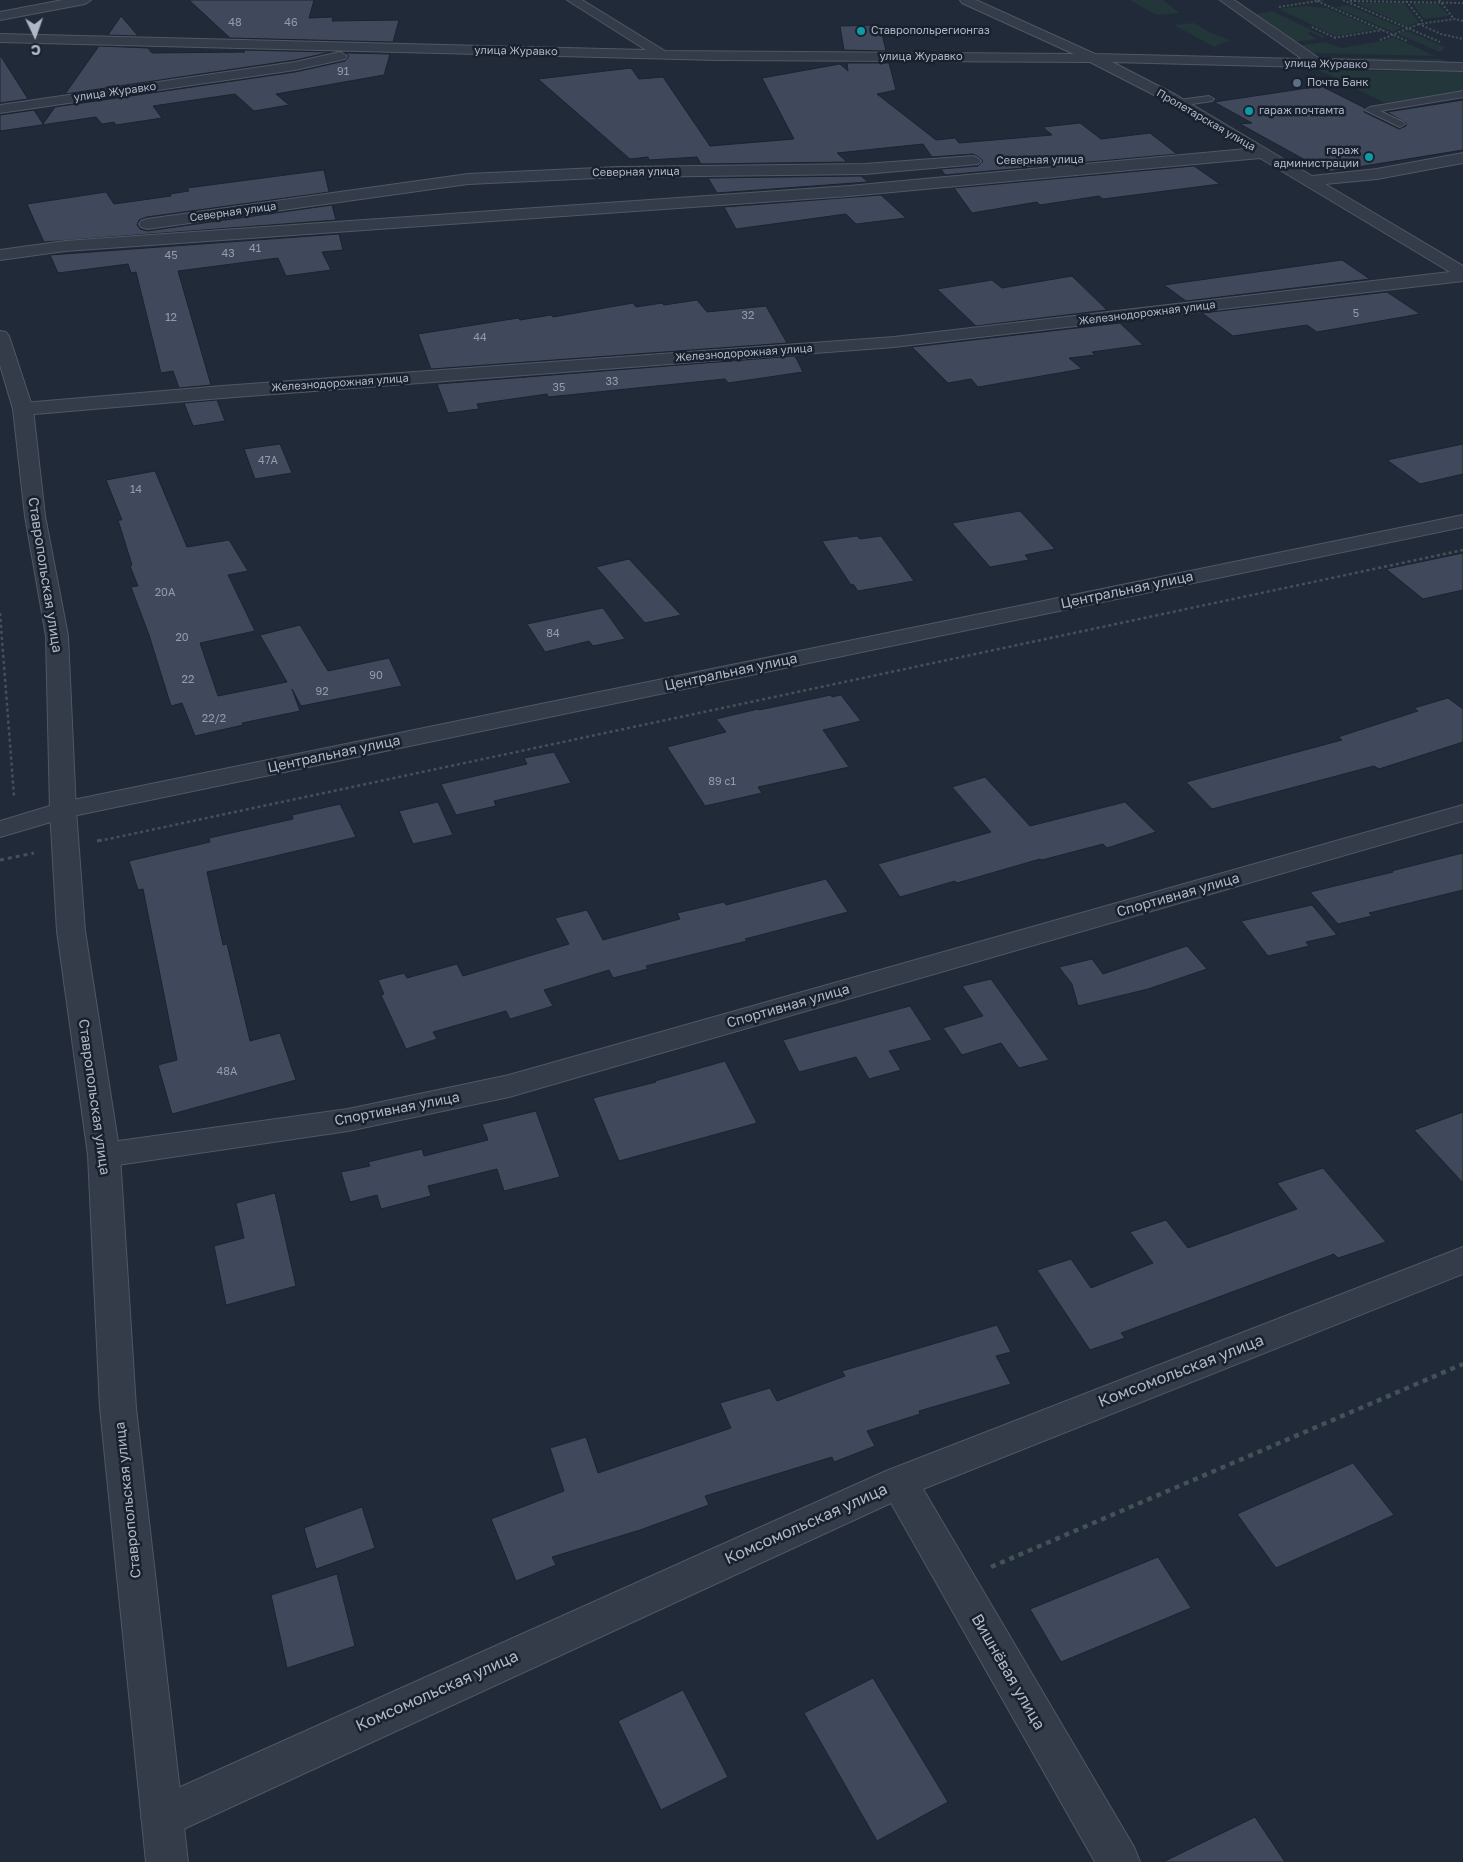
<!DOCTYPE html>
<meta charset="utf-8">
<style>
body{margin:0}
#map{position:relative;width:1463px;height:1862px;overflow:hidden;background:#212a39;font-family:"Golos Text",sans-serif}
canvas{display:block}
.north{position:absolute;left:10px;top:10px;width:50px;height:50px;-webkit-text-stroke:4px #1a212e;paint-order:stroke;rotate:177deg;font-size:14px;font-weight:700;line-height:20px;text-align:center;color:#b0b7c5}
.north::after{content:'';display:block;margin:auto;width:18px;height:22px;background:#b0b7c5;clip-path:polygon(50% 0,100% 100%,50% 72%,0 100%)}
</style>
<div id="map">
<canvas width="1463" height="1862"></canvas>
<div class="north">С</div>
</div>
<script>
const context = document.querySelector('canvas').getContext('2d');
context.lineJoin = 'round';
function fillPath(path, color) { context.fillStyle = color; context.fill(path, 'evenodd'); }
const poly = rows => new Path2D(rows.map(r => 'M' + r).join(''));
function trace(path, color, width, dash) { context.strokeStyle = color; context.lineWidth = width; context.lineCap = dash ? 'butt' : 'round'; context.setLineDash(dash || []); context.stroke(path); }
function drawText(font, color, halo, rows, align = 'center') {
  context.font = font + ' "Golos Text",sans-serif'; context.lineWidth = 5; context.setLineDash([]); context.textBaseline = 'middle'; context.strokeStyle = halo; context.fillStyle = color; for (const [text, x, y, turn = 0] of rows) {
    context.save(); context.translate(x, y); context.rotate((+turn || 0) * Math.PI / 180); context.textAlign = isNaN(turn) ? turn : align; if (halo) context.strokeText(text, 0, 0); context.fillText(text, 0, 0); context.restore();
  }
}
fillPath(poly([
 [1129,0,1163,0,1180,13,1157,15],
 [1356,3,1404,3,1419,22,1407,26],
 [1412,3,1438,4,1449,16,1424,19],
 [1348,5,1402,28,1393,32,1335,7],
 [1304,6,1327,8,1376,29,1336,36,1279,9],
 [1272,11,1326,37,1322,38,1311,32,1307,33,1317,39,1295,42,1256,14],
 [1194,23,1211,33,1230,40,1214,47,1174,25],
 [1407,31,1445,47,1440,52,1398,34],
 [1393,37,1435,56,1308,53,1296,46,1324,42,1342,48,1382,41],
 [1313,57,1441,59,1449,62,1322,60],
 [1319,70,1463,72,1463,90,1385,103]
]), '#23363a');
const building = poly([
 [189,0,314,0,309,18,333,17,332,21,399,20,393,42,230,38,189,0],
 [121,16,138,36,108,35,121,16],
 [880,25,886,51,844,50,840,26,880,25],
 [99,46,148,48,152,53,245,52,243,50,331,52,295,60,65,94,99,46],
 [345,53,390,54,384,75,276,94,289,105,254,111,235,94,153,106,162,118,116,125,114,122,102,124,96,117,0,131,0,115,34,110,43,124,55,107,295,72,345,61,349,56,345,53],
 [0,55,28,99,0,103,0,55],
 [847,63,889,63,896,90,877,94,936,140,955,138,959,143,1052,135,1043,127,1080,123,1101,139,1150,133,1177,154,945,175,941,169,978,166,983,161,979,157,973,154,932,157,923,144,837,153,847,162,701,164,697,157,649,160,648,157,630,159,538,79,631,68,639,79,663,77,710,146,794,139,762,78,840,64,848,71,847,63],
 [1321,86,1365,108,1364,112,1399,129,1406,126,1406,123,1387,112,1463,100,1463,150,1327,172,1240,124,1252,123,1214,102,1321,86],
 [1194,166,1220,184,1103,199,1099,196,1040,205,1037,202,972,213,954,188,1194,166],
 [324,170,329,192,147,217,139,220,137,225,140,229,147,231,332,205,336,220,44,242,27,204,106,192,114,204,171,196,170,194,189,191,187,188,324,170],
 [861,176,868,182,717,193,708,178,861,176],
 [881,195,906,218,856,224,846,214,736,229,724,207,881,195],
 [339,234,343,250,322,252,331,270,286,276,278,258,178,271,211,385,179,388,173,371,161,373,136,272,131,273,128,264,58,273,50,255,339,234],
 [1342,260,1370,279,1186,301,1164,285,1342,260],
 [1072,276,1107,310,976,326,937,289,992,280,1002,288,1072,276],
 [1387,292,1420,314,1317,332,1307,325,1233,336,1202,313,1387,292],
 [697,300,707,312,766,306,787,343,431,369,418,334,518,318,520,320,551,315,553,317,633,303,636,307,662,303,664,305,697,300],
 [1120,323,1143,345,1092,352,1095,355,1069,358,1082,369,978,387,971,379,948,383,912,347,1120,323],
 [795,356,803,372,728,383,725,379,548,397,547,394,477,404,479,409,448,413,437,384,795,356],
 [217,400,225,421,193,426,184,403,217,400],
 [280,444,292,473,255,479,244,449,280,444],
 [1463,444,1463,474,1420,484,1387,460,1463,444],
 [155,471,187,547,229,540,248,571,228,575,255,631,200,643,218,696,287,682,260,635,300,625,328,671,389,658,402,686,301,706,292,689,300,711,242,723,243,725,195,736,182,703,171,706,149,635,131,587,138,586,130,566,132,565,118,520,122,520,106,480,155,471],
 [1020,511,1055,549,1025,555,1029,560,990,567,952,523,1020,511],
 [857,536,860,539,881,536,914,581,858,591,853,584,851,585,822,541,857,536],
 [1463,553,1463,590,1423,599,1386,569,1463,553],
 [629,559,681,615,645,623,596,567,629,559],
 [603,608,625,639,593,646,589,641,545,652,527,624,603,608],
 [831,695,832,697,841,695,861,721,823,730,849,767,758,787,762,793,705,806,667,747,726,732,716,719,758,709,759,710,831,695],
 [1448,698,1463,709,1463,742,1379,769,1374,766,1212,809,1186,782,1342,740,1338,737,1418,711,1414,708,1448,698],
 [554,752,571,783,494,801,496,806,456,815,441,784,527,764,524,758,554,752],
 [985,777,1030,826,1125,802,1156,832,1107,848,1103,844,1042,860,1040,859,957,883,955,881,900,897,878,864,991,832,952,787,985,777],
 [438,802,453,835,413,844,399,811,438,802],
 [340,804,356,837,207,872,223,945,227,944,250,1041,280,1033,296,1080,172,1114,158,1065,177,1060,143,889,138,890,129,861,210,842,209,838,293,819,292,815,340,804],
 [1463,853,1463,890,1369,913,1372,916,1338,924,1310,892,1393,872,1391,871,1463,853],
 [826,879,848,912,745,939,747,941,646,966,648,969,613,978,609,970,544,990,553,1006,510,1019,506,1011,433,1032,437,1039,406,1049,381,995,384,994,378,980,404,973,407,978,457,964,463,976,569,944,555,918,587,910,603,940,680,919,677,913,724,902,726,905,826,879],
 [1312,905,1337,935,1306,942,1309,946,1268,956,1241,921,1312,905],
 [1187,946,1207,969,1148,989,1078,1006,1072,984,1059,967,1092,959,1103,974,1187,946],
 [991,979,1049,1060,1019,1068,1001,1043,962,1055,943,1028,983,1016,962,986,991,979],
 [910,1006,932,1040,889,1051,901,1070,869,1079,856,1057,799,1072,783,1040,910,1006],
 [725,1061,757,1123,619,1161,593,1098,656,1082,655,1081,725,1061],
 [536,1111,560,1177,504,1191,497,1169,428,1186,431,1196,381,1209,377,1195,350,1202,341,1172,370,1166,368,1162,422,1149,424,1156,488,1140,482,1124,536,1111],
 [1463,1112,1463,1183,1414,1130,1463,1112],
 [1323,1168,1386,1242,1338,1258,1334,1254,1197,1305,1121,1333,1125,1338,1090,1350,1037,1270,1071,1259,1091,1288,1153,1263,1130,1232,1166,1220,1188,1248,1297,1209,1277,1183,1323,1168],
 [275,1193,296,1286,226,1305,214,1246,244,1238,236,1203,275,1193],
 [997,1325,1011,1352,996,1356,1011,1384,919,1411,920,1414,867,1431,875,1446,834,1462,832,1457,705,1496,709,1505,640,1530,552,1557,556,1565,516,1581,491,1519,564,1491,550,1448,586,1437,598,1473,731,1428,720,1403,770,1388,777,1401,845,1376,842,1371,997,1325],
 [1353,1463,1394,1515,1276,1568,1237,1514,1353,1463],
 [362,1507,375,1548,316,1569,304,1528,362,1507],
 [1158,1557,1191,1608,1061,1662,1030,1609,1158,1557],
 [337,1574,355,1646,287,1668,271,1595,337,1574],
 [873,1678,948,1802,877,1841,804,1713,873,1678],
 [683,1690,728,1777,661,1810,618,1721,683,1690],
 [1255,1817,1285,1862,1163,1862,1255,1817]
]);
fillPath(building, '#40495b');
trace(building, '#1c2330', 1);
const service = poly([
 [1463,91,1463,97,1380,111,1403,122,1405,124,1400,127,1365,110,1370,107,1463,91],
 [1209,96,1214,99,1212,101,1179,106,1174,103,1179,100,1209,96]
]);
const minor = poly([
 [63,0,91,0,85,4,0,20,0,12,63,0],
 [567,0,582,0,665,51,1074,54,962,3,960,0,976,0,1095,54,1302,59,1220,0,1234,0,1320,59,1463,63,1463,71,1112,62,1176,95,1312,176,1377,169,1463,153,1463,163,1377,179,1325,184,1463,266,1463,281,894,347,222,398,23,415,16,413,13,409,16,405,23,403,222,386,894,337,1450,272,1260,158,849,196,65,251,0,260,0,250,65,241,849,186,1246,149,1166,101,1090,62,718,60,0,42,0,34,646,50,567,0],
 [340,52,347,56,345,59,295,70,0,113,0,105,295,62,340,52],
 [973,156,978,158,981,161,978,164,865,174,619,177,468,184,147,229,141,227,139,224,141,221,147,219,468,174,619,167,865,164,973,156],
 [1463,515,1463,527,68,817,0,837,0,821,63,802,1463,515],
 [1463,805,1463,821,509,1097,348,1131,104,1167,93,1163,88,1155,93,1147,104,1143,348,1109,509,1075,1463,805],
 [1463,1247,1463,1274,923,1489,1134,1847,1140,1862,1095,1862,891,1503,177,1832,162,1838,147,1832,141,1817,147,1802,886,1471,1463,1247]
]);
const tertiary = poly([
 [0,331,6,332,9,336,33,409,45,516,68,636,76,810,85,931,120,1155,136,1408,188,1862,146,1862,100,1408,88,1155,57,931,50,810,46,636,25,516,13,409,0,365,0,331]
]);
trace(service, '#505764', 2);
trace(minor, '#505764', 2);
trace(tertiary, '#505764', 2);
trace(poly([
 [1343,0,1440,42],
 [1439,0,1454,19],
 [1317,1,1407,41],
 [1350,1,1463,3],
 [1406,1,1423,22],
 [1279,7,1323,0],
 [1463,21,1455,19,1419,24,1441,34,1463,39],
 [1312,27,1336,38],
 [1334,38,1382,30],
 [1380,40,1419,24]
]), '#415357', 2, [2, 2]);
trace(poly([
 [0,613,14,796],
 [99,841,1463,550]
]), '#415357', 2.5, [3, 3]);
trace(poly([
 [97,841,105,839],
 [0,860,34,853]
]), '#415357', 3, [4, 4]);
trace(poly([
 [991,1567,1463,1364]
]), '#415357', 4.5, [5, 5]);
fillPath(service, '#353c49');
fillPath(minor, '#353c49');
fillPath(tertiary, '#353c49');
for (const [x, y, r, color] of [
 [861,31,5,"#0f9aa8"],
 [1297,83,5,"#5c6f8a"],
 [1249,111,5,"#0f9aa8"],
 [1369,157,5,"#0f9aa8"]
]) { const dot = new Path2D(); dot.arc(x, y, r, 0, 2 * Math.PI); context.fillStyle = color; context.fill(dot); trace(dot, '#1a212e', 2); }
drawText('11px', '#949caa', null, [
 ["48",235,23],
 ["46",291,23],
 ["91",343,72],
 ["41",255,249],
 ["43",228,254],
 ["45",171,256],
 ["5",1356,314],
 ["32",748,316],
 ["12",171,318],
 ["44",480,338],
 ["33",612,382],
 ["35",559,388],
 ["47А",268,461],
 ["14",136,490],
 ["20А",165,593],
 ["84",553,634],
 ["20",182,638],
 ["90",376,676],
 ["22",188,680],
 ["92",322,692],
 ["22/2",214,719],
 ["89 с1",722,782],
 ["48А",227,1072]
]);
drawText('11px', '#b0b7c5', '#1a212e', [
 ["Ставропольрегионгаз",871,31],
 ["Почта Банк",1307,83],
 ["гараж почтамта",1259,111],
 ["гараж",1359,151,"right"],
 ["администрации",1359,164,"right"]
], 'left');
drawText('11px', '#b0b7c5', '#1a212e', [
 ["улица Журавко",516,51,1],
 ["улица Журавко",921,57],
 ["улица Журавко",1326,64,1],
 ["улица Журавко",115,92,-8],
 ["Пролетарская улица",1206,120,30],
 ["Северная улица",1040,160,-1],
 ["Северная улица",636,172,-1],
 ["Северная улица",233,212,-8],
 ["Железнодорожная улица",1147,313,-7],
 ["Железнодорожная улица",744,353,-4],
 ["Железнодорожная улица",340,383,-4]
]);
drawText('14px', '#b0b7c5', '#1a212e', [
 ["Ставропольская улица",45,575,81],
 ["Центральная улица",1127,590,-12],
 ["Центральная улица",731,672,-12],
 ["Центральная улица",334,754,-12],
 ["Спортивная улица",1178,895,-16],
 ["Спортивная улица",788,1006,-16],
 ["Ставропольская улица",94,1097,82],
 ["Спортивная улица",397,1109,-11],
 ["Ставропольская улица",128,1500,-96]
]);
drawText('16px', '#b0b7c5', '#1a212e', [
 ["Комсомольская улица",1181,1371,-21],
 ["Комсомольская улица",806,1524,-24],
 ["Вишнёвая улица",1008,1672,60],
 ["Комсомольская улица",437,1691,-24]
]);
</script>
